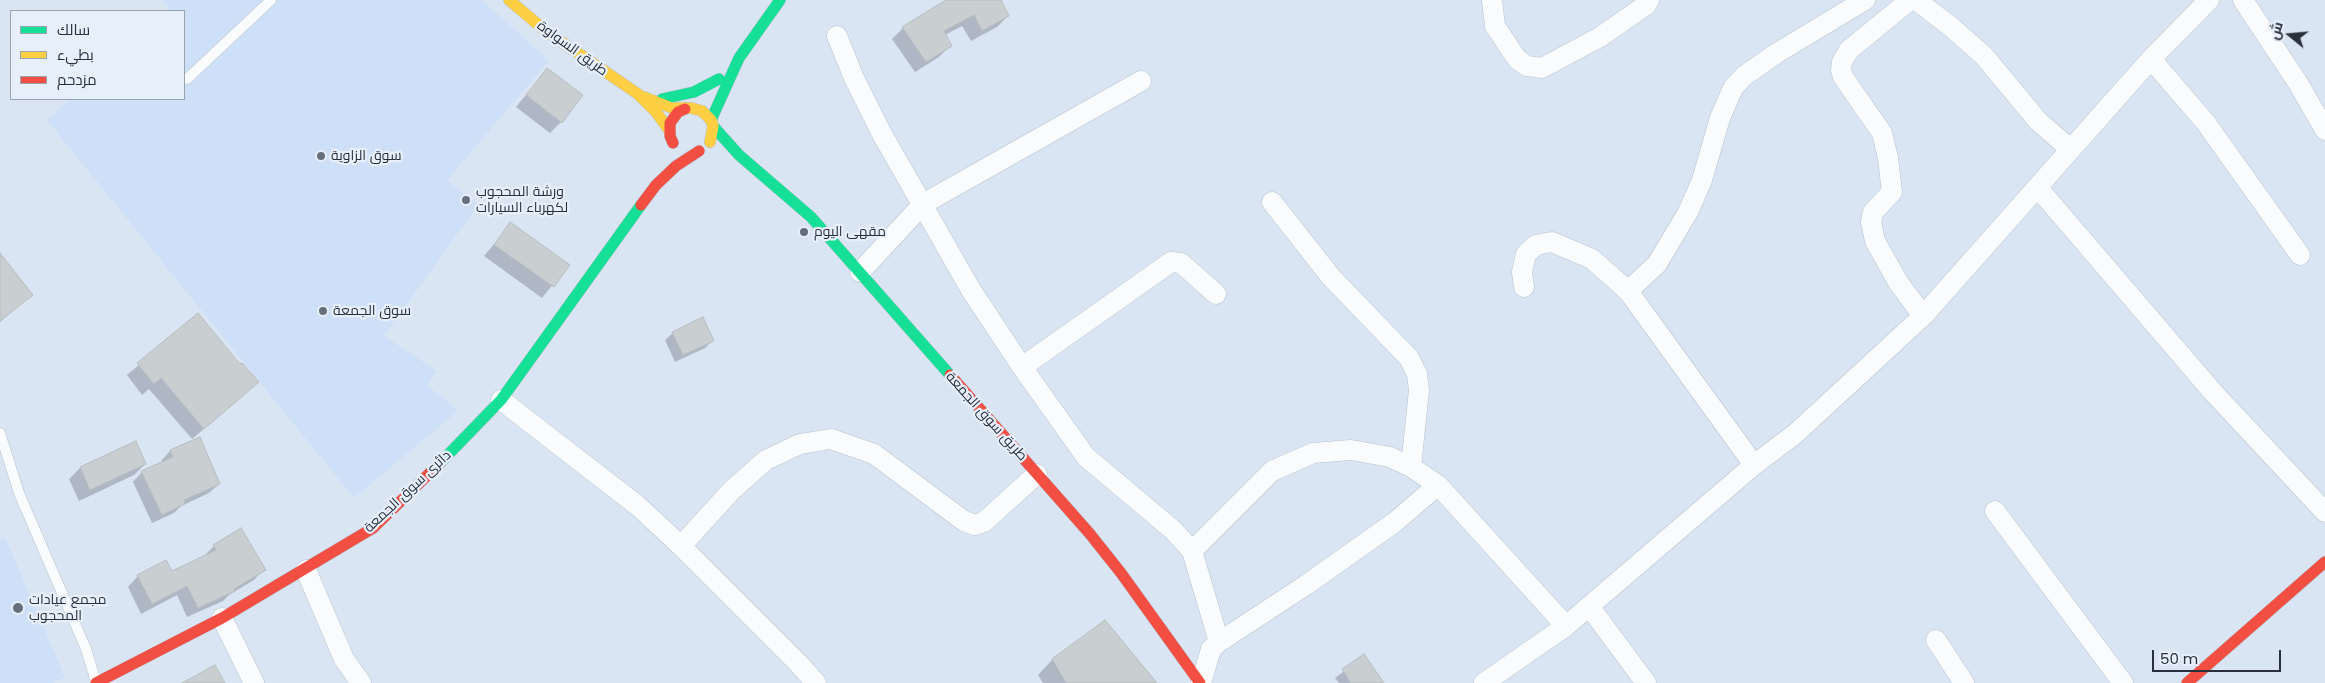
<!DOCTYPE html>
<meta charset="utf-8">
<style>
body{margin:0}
#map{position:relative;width:2325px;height:683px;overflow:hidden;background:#dae5f4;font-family:Poppins,Cairo,sans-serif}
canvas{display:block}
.legend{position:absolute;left:10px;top:10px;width:175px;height:90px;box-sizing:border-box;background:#e7effa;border:1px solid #9ba3ae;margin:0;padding:6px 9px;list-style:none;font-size:15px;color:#29303b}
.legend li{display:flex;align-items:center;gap:10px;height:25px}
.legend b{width:25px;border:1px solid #9ba3ae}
.north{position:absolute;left:2265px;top:10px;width:50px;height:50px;-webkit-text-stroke:4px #e7effa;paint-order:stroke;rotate:287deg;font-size:14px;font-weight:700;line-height:20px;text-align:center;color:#29303b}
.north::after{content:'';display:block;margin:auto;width:18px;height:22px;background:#29303b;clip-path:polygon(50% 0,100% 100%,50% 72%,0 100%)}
.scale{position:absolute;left:2152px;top:650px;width:129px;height:22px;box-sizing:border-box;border:2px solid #29303b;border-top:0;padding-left:6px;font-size:15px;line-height:18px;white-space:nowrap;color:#29303b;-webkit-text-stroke:4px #e7effa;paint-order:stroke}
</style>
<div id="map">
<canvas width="2325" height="683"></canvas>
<ul class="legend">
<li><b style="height:6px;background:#16e098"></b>سالك</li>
<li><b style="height:6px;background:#ffcf43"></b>بطيء</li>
<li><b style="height:6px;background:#f24e42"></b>مزدحم</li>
</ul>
<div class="north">ش</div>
<div class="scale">50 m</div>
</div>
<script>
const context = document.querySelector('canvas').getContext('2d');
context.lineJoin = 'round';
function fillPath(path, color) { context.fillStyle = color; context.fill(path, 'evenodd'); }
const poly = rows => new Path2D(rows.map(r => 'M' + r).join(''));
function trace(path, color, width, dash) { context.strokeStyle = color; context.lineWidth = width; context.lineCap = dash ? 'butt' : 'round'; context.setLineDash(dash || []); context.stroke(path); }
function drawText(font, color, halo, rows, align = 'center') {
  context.font = font + ' Poppins,Cairo,sans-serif'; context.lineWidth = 4.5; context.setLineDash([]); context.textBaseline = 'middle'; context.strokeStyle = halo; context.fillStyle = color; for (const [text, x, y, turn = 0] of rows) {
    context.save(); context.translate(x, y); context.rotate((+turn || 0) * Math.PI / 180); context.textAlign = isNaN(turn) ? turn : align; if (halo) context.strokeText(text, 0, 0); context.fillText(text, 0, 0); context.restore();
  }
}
fillPath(poly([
 [163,0,482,0,549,61,447,180,478,205,384,336,437,371,427,385,458,411,354,498,47,120,71,99,184,99,184,11,169,11,170,9],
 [5,537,65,677,53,683,0,683,0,539]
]), '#cedff8');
fillPath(poly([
 [948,0,999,0,1008,16,997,27,971,41,962,26,945,35,950,46,939,57,915,72,892,39,903,28],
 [547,69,561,122,550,133,516,107],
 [511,224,568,266,542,298,484,256],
 [0,255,31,295,0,322],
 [198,315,246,393,192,439,149,389,142,395,127,375],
 [673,333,712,341,705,348,675,362,665,340],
 [199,438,219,484,209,493,181,506,174,513,152,523,133,482,142,472,162,463,161,461,170,451],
 [135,442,145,464,134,475,79,501,69,479,80,468],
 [214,546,264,569,254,580,229,595,223,601,187,617,177,595,141,614,128,587,138,576,171,573,204,556],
 [1105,622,1155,683,1043,683,1038,675,1052,660],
 [1364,656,1377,683,1339,683,1335,678]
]), '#0003');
const building = poly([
 [946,0,1001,0,1009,16,982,31,974,15,944,31,952,46,926,62,902,27,946,0],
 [547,68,583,95,562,123,526,95,547,68],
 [510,222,570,265,554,287,494,245,510,222],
 [0,253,33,295,0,321,0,253],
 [198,313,240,364,242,363,259,382,204,429,161,378,154,384,137,363,198,313],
 [703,317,714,341,683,355,672,332,703,317],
 [200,437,220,484,184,500,185,504,162,515,141,471,173,457,170,450,200,437],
 [136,441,146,464,90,490,80,467,136,441],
 [241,528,266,570,234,589,235,591,198,608,187,586,152,604,137,575,166,560,172,571,216,550,213,545,241,528],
 [1105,620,1157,683,1066,683,1052,659,1105,620],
 [1364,654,1384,683,1351,683,1342,669,1364,654],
 [215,665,225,683,182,683,215,665]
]);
fillPath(building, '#c9cfd0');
trace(building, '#b6bdbe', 1);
const lane = poly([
 [187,79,271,0],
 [0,433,19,493,86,649,96,682]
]);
const street = poly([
 [1492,0,1495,26,1517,59,1527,66,1542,68,1600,37,1646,5,1649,0],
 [1910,0,1849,50,1842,62,1841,70,1843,77,1882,133,1888,158,1892,192,1873,212,1871,222,1875,241,1898,282,1923,316],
 [1916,0,1950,26,1984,56,2038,121,2070,149],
 [2243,0,2298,83,2325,130],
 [837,36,854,78,882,134,971,290,1022,367,1086,457,1173,530,1192,551,1272,471,1313,453,1351,450,1390,457,1411,467,1438,485,1566,626],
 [2151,59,2206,123,2300,255],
 [2038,188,2212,391,2325,512],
 [1272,202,1331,277,1409,358,1417,374,1419,390,1411,467],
 [860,272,923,204,1141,81],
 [1524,287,1522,272,1526,254,1536,245,1552,242,1592,259,1628,291],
 [1022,367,1171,262,1181,263,1216,294],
 [501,400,638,506,681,546,798,663,816,683],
 [1754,465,1628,291,1657,264,1688,212,1702,180,1720,118,1733,88,1744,76,1777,53,1865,0],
 [1995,511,2123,683],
 [681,546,732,490,766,460,800,444,831,439,874,454,964,521,975,525,984,522,1037,474],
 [1192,551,1219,642,1211,649,1201,683],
 [306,570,344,659,361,683],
 [1589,606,1646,683],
 [222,618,254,683],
 [1936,640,1964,683],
 [1219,642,1306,585,1395,522,1438,485],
 [1484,683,1566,626,1754,465,1795,434,1923,316,2151,59,2209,0]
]);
const fast = poly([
 [662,99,694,92,719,79],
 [711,120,739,58,780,0],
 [713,126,739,155,811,217,950,375],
 [440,463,501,400,641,205]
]);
const slow = poly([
 [509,0,547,32,638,94,656,112,669,130],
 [644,97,672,108,691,108,702,111,711,120,713,126,710,142]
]);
const jam = poly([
 [673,143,670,136,670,123,678,112,685,109],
 [641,205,656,185,676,166,699,151],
 [950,375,1090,534,1121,573,1200,683],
 [96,683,222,618,373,528,440,463],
 [2187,683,2325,562]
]);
trace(lane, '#b8c1cd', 11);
trace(street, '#b8c1cd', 21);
trace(fast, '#b8c1cd', 12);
trace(slow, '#b8c1cd', 12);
trace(jam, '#b8c1cd', 12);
trace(lane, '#f9fbfd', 10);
trace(street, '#f9fbfd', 20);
trace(fast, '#16e098', 11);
trace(slow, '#ffcf43', 11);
trace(jam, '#f24e42', 11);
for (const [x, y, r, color] of [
 [321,156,5,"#676f7c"],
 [466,200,5,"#676f7c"],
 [804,232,5,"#676f7c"],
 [323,311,5,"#676f7c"],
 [18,608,6,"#676f7c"]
]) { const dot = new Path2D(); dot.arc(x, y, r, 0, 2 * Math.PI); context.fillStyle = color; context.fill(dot); trace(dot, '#e7effa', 2); }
drawText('14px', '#29303b', '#e7effa', [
 ["طريق السواوة",572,49,36],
 ["طريق سوق الجمعة",986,417,48],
 ["دائرى سوق الجمعة",408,492,-43]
]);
drawText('14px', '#29303b', '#e7effa', [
 ["سوق الزاوية",331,156],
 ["ورشة المحجوب",476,192],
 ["لكهرباء السيارات",476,208],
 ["مقهى اليوم",814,232],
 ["سوق الجمعة",333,311],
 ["مجمع عيادات",29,600],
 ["المحجوب",29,616]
], 'left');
</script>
